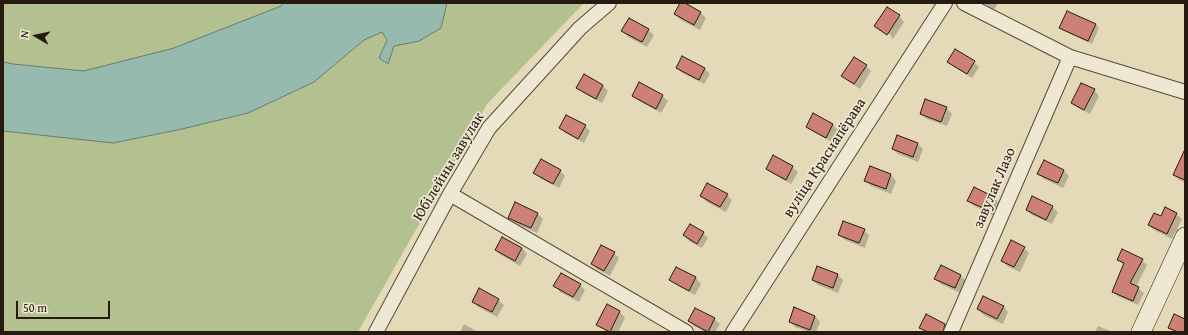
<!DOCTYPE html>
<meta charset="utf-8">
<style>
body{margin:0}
#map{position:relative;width:1188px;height:335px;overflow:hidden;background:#e5dab8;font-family:"Gentium Book Plus",serif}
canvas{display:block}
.frame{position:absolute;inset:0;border:4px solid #271b11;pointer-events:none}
.north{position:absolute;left:16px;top:16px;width:40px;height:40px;-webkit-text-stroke:3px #eee7d1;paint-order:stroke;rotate:279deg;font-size:11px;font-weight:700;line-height:16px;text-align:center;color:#271b11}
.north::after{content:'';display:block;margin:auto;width:14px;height:18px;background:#271b11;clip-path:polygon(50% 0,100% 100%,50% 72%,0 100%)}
.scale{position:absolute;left:16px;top:301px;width:94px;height:18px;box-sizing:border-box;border:2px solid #271b11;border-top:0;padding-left:5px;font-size:12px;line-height:14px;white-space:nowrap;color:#271b11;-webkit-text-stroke:3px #eee7d1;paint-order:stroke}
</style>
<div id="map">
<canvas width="1188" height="335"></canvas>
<div class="frame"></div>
<div class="north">N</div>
<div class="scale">50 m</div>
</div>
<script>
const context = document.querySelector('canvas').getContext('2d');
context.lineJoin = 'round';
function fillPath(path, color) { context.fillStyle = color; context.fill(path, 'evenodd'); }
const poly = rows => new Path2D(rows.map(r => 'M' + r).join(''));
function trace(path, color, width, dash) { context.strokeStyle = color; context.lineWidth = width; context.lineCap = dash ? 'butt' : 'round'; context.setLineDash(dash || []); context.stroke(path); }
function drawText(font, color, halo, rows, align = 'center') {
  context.font = font + ' "Gentium Book Plus",serif'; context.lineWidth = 3.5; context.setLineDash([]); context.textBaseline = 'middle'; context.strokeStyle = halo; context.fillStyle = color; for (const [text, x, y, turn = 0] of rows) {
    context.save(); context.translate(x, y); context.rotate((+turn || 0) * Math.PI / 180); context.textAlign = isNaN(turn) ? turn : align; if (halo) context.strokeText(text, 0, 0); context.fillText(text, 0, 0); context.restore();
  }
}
fillPath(poly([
 [3,3,584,3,487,104,358,332,3,332]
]), '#b3c090');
const water = poly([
 [284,3,447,3,441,28,419,41,394,46,388,64,379,58,387,40,382,32,364,40,314,82,248,113,182,129,113,143,3,131,3,62,13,64,84,71,174,48,281,6,284,3]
]);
fillPath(water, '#96bbae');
trace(water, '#6a7b6f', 1);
fillPath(poly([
 [681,3,701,13,706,18,700,30,681,20,675,14],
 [983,3,998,3,994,10],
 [899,16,904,22,893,39,891,38,892,36,880,29,880,31,876,26],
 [1096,25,1099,28,1092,44,1064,31,1060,28],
 [648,30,654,35,647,47,628,37,623,31],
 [949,62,974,62,979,67,972,78,954,67],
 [866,66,871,71,860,89,848,81,843,76],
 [677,68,704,68,710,74,704,84,682,73],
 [584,76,603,86,608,91,602,103,583,93,578,88],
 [1094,90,1099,96,1090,114,1078,108,1072,103],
 [633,96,662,96,668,101,661,113,639,101],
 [946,108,952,114,947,126,927,119,921,114],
 [814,115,833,125,838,130,832,142,813,132,807,126],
 [585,126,590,131,584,143,565,133,560,128],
 [898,136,918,144,923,149,918,162,898,154,893,149],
 [1185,165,1185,182,1179,180,1174,174],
 [792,167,798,172,791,184,773,174,767,169],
 [870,168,891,175,896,181,891,194,871,186,866,181],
 [560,171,565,176,559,188,540,178,535,173],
 [1064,171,1069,176,1063,188,1044,179,1038,174],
 [727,195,732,200,726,212,707,202,701,196],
 [994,198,999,203,993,215,974,206,968,200],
 [516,204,538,214,543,219,537,233,515,223,510,217],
 [1052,207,1058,212,1052,224,1032,215,1027,210],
 [1176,214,1182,219,1172,239,1154,230,1149,225,1161,217],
 [864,230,869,235,865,248,845,240,839,235],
 [703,233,708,238,702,248,689,241,684,235],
 [522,248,527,254,520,266,501,255,496,250],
 [1024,248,1029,253,1020,272,1007,266,1002,260],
 [614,253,619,258,610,276,597,269,592,264],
 [1118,259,1142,260,1147,265,1136,287,1144,293,1138,305,1119,297,1113,292,1124,265],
 [818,267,838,275,843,280,838,293,818,285,813,280],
 [941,267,961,276,966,281,960,293,941,284,936,279],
 [677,268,696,278,701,284,695,295,676,285,670,280],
 [580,285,585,290,579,302,560,292,555,286],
 [498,300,504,305,497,317,478,307,473,301],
 [607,306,620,312,625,318,618,332,607,332,597,324],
 [1003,306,1008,312,1003,324,983,315,978,309],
 [815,316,820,322,816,332,809,332,795,327,790,321],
 [714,319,720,324,715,332,705,332,694,326,689,321],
 [464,324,476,331,477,332,460,332],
 [945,324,950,330,949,332,925,332,921,328],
 [1098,326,1113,332,1095,332]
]), '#0003');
const building = poly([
 [680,3,685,3,701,12,694,25,674,14,680,3],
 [887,7,900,15,887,35,874,26,887,7],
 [1067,11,1096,24,1088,41,1059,28,1067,11],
 [629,18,649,29,642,42,621,31,629,18],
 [955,49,975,61,967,74,947,62,955,49],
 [682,56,705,68,699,80,676,68,682,56],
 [854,57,867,65,854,84,841,76,854,57],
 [584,74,603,85,596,99,576,88,584,74],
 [639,82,663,95,656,109,632,96,639,82],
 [1081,83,1095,89,1084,110,1071,103,1081,83],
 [925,99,947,107,941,122,920,114,925,99],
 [813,113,833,124,826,138,806,127,813,113],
 [566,115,586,125,578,139,559,128,566,115],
 [897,135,918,143,913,157,892,149,897,135],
 [1185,149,1185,180,1173,175,1185,149],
 [773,155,793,166,786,180,766,169,773,155],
 [541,159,561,170,553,184,533,173,541,159],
 [1044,160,1064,170,1058,183,1037,174,1044,160],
 [870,166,891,174,886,189,864,181,870,166],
 [707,183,728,194,720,207,700,196,707,183],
 [974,187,994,197,988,210,967,201,974,187],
 [1032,196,1053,206,1046,220,1026,210,1032,196],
 [515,202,538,213,531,228,508,218,515,202],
 [1165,207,1177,213,1167,234,1148,225,1154,213,1161,216,1165,207],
 [843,221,865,229,859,243,838,235,843,221],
 [690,224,704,232,697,244,683,235,690,224],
 [502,237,522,248,515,261,495,250,502,237],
 [1011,240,1025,247,1014,267,1001,261,1011,240],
 [601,245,615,252,604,271,591,264,601,245],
 [1122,249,1143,259,1130,283,1139,287,1133,301,1112,292,1124,263,1117,260,1122,249],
 [941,265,961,275,955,288,934,279,941,265],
 [817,266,838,274,833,288,812,280,817,266],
 [676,267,696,277,689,291,669,280,676,267],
 [561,273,581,284,573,297,553,286,561,273],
 [479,288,499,299,492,312,472,302,479,288],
 [983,296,1004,306,997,319,977,309,983,296],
 [607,304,620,311,610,332,596,325,607,304],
 [794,307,815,316,810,330,789,322,794,307],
 [695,308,715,318,708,332,688,321,695,308],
 [926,314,945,324,943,332,928,332,919,328,926,314],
 [1174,314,1185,319,1185,332,1178,332,1168,328,1174,314]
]);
fillPath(building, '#cd8176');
trace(building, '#271b11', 1);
const minor = poly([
 [964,3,1070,57,1185,92],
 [450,194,686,332],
 [376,332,450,194,489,128,580,28,609,3],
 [733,332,945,3],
 [951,332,1070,57]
]);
const secondary = poly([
 [1141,332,1185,237]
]);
trace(minor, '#564b3b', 16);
trace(secondary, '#271b11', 20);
trace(minor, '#eee7d1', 14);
trace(secondary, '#eee7d1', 19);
drawText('15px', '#271b11', '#eee7d1', [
 ["вуліца Краснапёрава",825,158,-57],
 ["Юбілейны завулак",449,167,-59],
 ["завулак Лазо",995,188,-67]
]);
</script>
